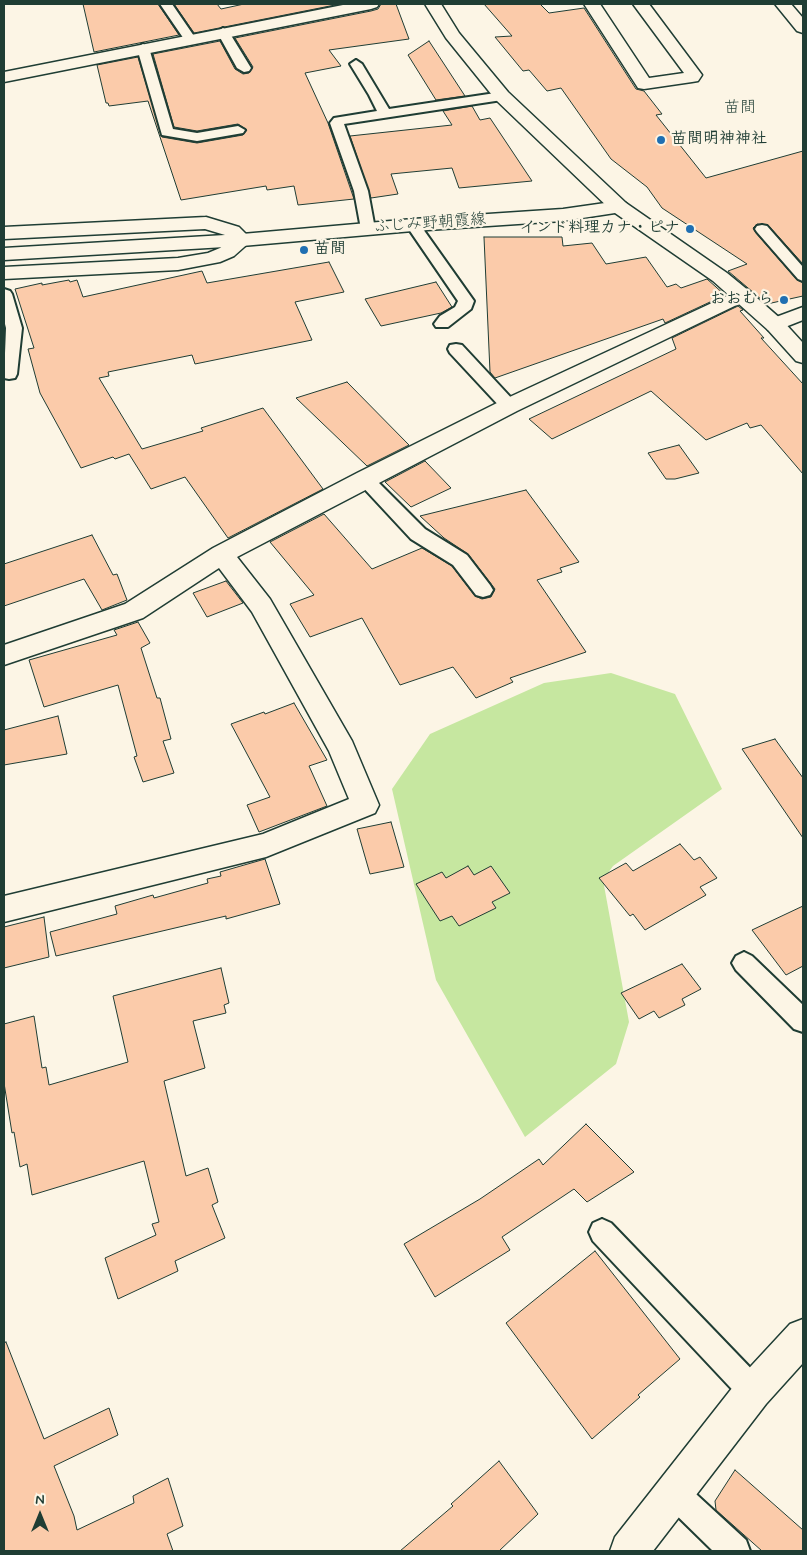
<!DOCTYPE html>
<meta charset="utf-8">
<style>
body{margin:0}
#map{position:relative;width:807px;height:1555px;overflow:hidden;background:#fcf5e5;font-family:Mynerve,sans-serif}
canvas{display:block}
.frame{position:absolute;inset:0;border:5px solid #1f3d34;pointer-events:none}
.north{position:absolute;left:15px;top:1490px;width:50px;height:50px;-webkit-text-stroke:4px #fcf5e5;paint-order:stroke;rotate:0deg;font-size:14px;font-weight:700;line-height:20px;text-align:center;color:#1f3d34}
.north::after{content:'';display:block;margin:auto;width:18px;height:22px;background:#1f3d34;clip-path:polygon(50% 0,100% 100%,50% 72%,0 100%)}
</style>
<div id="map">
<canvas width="807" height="1555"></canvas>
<div class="frame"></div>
<div class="north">N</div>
</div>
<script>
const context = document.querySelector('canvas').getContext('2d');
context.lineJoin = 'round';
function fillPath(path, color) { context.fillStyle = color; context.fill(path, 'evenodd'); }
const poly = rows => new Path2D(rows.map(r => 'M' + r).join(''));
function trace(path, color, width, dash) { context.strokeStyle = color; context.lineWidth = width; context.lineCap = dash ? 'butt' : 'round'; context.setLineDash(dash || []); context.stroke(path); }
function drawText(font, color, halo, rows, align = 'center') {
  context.font = font + ' Mynerve,"Klee One",sans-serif'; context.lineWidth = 4.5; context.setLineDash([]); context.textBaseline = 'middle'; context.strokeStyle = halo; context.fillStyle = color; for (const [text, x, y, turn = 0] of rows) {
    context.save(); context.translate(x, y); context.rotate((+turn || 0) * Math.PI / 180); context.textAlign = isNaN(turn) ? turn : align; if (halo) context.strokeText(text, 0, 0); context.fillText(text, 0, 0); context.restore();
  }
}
fillPath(poly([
 [611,673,675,694,722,789,613,866,603,880,629,1022,616,1064,525,1137,436,980,392,789,430,734,544,683]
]), '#c6e7a0');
const building = poly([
 [83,4,158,4,179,35,94,52,83,4],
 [174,4,217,4,221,9,244,4,340,4,194,33,174,4],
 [381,4,396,4,409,39,329,50,341,66,305,73,328,123,354,199,298,205,294,186,267,190,266,186,181,200,148,101,109,106,108,103,106,103,97,65,138,57,162,137,197,143,243,135,247,130,238,124,197,131,174,127,153,54,220,41,235,69,243,74,249,73,253,67,235,38,371,11,378,9,381,4],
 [484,4,540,4,549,13,584,8,636,89,644,91,662,114,656,115,706,178,803,151,803,264,768,225,757,224,753,228,756,233,797,280,803,283,803,296,767,304,728,271,747,264,662,208,647,187,611,159,561,88,547,91,529,70,523,71,495,37,512,36,484,4],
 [429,41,465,96,436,100,408,55,429,41],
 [472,106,480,120,490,118,532,181,459,188,452,168,391,174,398,194,371,198,350,136,452,125,443,111,472,106],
 [484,237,562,237,563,246,592,243,606,264,646,257,667,287,676,284,681,288,707,279,725,295,665,323,663,319,495,378,490,372,484,237],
 [329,262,344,292,295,302,312,340,195,364,192,355,108,372,109,376,99,378,142,449,203,431,201,428,263,408,323,489,228,538,185,477,151,489,129,454,115,459,113,457,81,468,40,393,28,349,34,348,15,289,42,283,42,285,69,280,70,282,77,280,83,297,202,271,207,283,329,262],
 [436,282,452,307,441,313,381,326,365,299,436,282],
 [738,306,743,310,740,311,764,338,761,338,803,384,803,474,761,425,750,428,747,423,706,440,651,391,552,439,529,419,676,349,672,338,738,306],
 [347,382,409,445,367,466,296,398,347,382],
 [679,445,699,473,675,479,666,479,648,453,679,445],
 [425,461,451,488,411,507,385,482,425,461],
 [526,490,579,562,560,568,562,572,537,580,586,652,510,678,513,682,476,698,453,667,400,685,362,618,310,637,290,604,314,595,270,542,324,514,372,569,422,548,452,566,475,596,482,599,491,597,495,589,468,554,444,538,420,516,526,490],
 [92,535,113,575,117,574,127,600,102,610,84,579,4,606,4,564,92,535],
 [226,581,243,603,207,617,193,593,226,581],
 [138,622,150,643,141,648,157,698,160,698,171,739,163,741,174,773,143,782,134,757,137,756,118,685,44,707,29,660,117,635,114,630,138,622],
 [294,703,327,760,309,766,327,806,259,832,247,805,270,797,231,724,264,712,265,714,294,703],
 [58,716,67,754,4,765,4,730,58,716],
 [775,739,803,778,803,838,742,749,775,739],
 [391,822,404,867,370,874,357,829,391,822],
 [680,844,694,860,700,857,717,878,700,887,706,895,645,930,633,914,630,916,599,878,626,863,633,871,680,844],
 [265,859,280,904,226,919,226,916,56,956,50,932,117,914,115,906,153,895,154,898,208,883,207,879,221,876,220,872,265,859],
 [468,866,474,875,491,866,510,893,492,902,496,908,459,926,452,916,440,921,416,884,442,872,446,878,468,866],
 [803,906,803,966,786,975,752,930,803,906],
 [44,917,49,957,4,968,4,927,44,917],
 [682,964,701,989,682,999,685,1005,659,1018,654,1011,639,1019,621,993,682,964],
 [221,968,229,1003,224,1005,226,1013,193,1021,205,1068,164,1081,186,1176,208,1168,218,1202,212,1205,225,1238,175,1261,178,1271,118,1299,105,1258,156,1235,152,1224,159,1222,144,1161,32,1195,27,1164,20,1167,14,1132,12,1133,4,1083,4,1024,34,1016,42,1068,46,1067,49,1085,128,1062,113,996,221,968],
 [586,1124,634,1172,587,1202,574,1189,502,1237,510,1250,435,1297,404,1244,480,1199,539,1159,543,1165,586,1124],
 [595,1251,680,1359,638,1395,640,1397,592,1439,506,1323,595,1251],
 [6,1342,44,1439,109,1408,118,1435,54,1466,74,1516,77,1530,134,1503,133,1496,168,1478,183,1526,167,1534,173,1551,4,1551,4,1343,6,1342],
 [499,1461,538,1514,499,1551,400,1551,453,1506,451,1504,499,1461],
 [735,1470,803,1530,803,1551,762,1551,716,1510,715,1501,735,1470]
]);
fillPath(building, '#fbcbaa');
trace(building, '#1f3d34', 1);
const service = poly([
 [160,4,172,4,196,39,194,42,186,42,160,4],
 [223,28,229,32,251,68,249,71,244,72,237,68,217,32,223,28],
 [143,44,149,48,173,129,197,133,238,126,245,130,243,133,197,141,162,135,137,48,143,44],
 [356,60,362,64,389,109,502,92,509,96,502,100,344,124,368,191,375,229,373,232,368,233,363,232,361,229,354,191,330,123,334,118,377,111,369,95,350,64,356,60],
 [413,221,418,222,474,301,471,309,448,327,436,327,434,324,440,316,455,307,458,301,406,225,408,222,413,221],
 [762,225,767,226,803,267,803,281,798,279,757,232,755,229,757,226,762,225],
 [4,289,10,291,12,294,22,328,17,374,15,378,9,379,4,378,6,328,4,320,4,289],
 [456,344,462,345,515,402,517,406,515,410,509,412,503,410,450,353,448,349,450,345,456,344],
 [365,473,371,475,425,529,467,555,490,585,493,590,490,595,483,597,476,595,453,565,411,539,359,483,356,479,359,475,365,473],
 [744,952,752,956,803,1005,803,1032,794,1029,736,970,732,963,736,956,744,952],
 [602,1219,611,1223,763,1381,767,1391,763,1401,753,1405,743,1401,593,1241,589,1232,593,1223,602,1219],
 [674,1478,684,1483,746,1540,750,1551,713,1551,664,1503,659,1493,664,1483,674,1478]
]);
const minor = poly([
 [348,4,379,4,377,7,371,9,4,82,4,72,348,4],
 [584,4,600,4,649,78,684,73,633,4,649,4,702,75,698,81,692,82,644,89,638,88,584,4],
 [775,4,791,4,803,18,803,33,797,31,775,4],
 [206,217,239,227,252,240,234,256,220,262,178,270,4,279,4,267,178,258,208,253,220,248,230,240,225,235,205,229,4,239,4,227,206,217],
 [742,289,749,291,752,295,749,299,517,411,237,557,270,599,352,741,379,805,375,813,266,857,4,922,4,896,263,834,349,799,329,751,252,612,219,568,143,618,4,665,4,645,125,604,213,548,357,473,501,401,742,289],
 [803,307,803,320,775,331,768,330,765,325,768,320,803,307],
 [803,1319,803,1363,766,1404,653,1551,610,1551,615,1537,740,1378,790,1324,803,1319]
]);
const tertiary = poly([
 [425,4,441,4,459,33,508,92,626,203,628,207,626,211,619,213,612,211,496,100,446,38,425,4]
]);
const secondary = poly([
 [619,201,626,203,727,273,749,291,782,320,803,343,803,363,796,361,768,330,713,281,615,213,563,221,413,231,242,246,4,260,4,248,242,234,413,219,563,209,619,201]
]);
trace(service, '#1f3d34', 4);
trace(minor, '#1f3d34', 3);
trace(tertiary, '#1f3d34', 3);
trace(secondary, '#1f3d34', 3);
fillPath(service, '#fcf5e5');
fillPath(minor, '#fcf5e5');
fillPath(tertiary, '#fcf5e5');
fillPath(secondary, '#fcf5e5');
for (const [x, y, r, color] of [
 [661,140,5,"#1f6fb2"],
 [690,229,5,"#1f6fb2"],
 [304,250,5,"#1f6fb2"],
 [784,300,5,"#1f6fb2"]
]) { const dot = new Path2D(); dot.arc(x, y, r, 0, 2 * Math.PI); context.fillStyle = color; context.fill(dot); trace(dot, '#fcf5e5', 2); }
drawText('16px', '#1f3d34', '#fcf5e5', [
 ["苗間",740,109]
]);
drawText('bold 16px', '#1f3d34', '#fcf5e5', [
 ["苗間明神神社",671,140],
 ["インド料理カナ・ピナ",680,229,"right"],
 ["苗間",314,250],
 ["おおむら",774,300,"right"]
], 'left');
drawText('16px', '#1f3d34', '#fcf5e5', [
 ["ふじみ野朝霞線",430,224,-4]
]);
</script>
